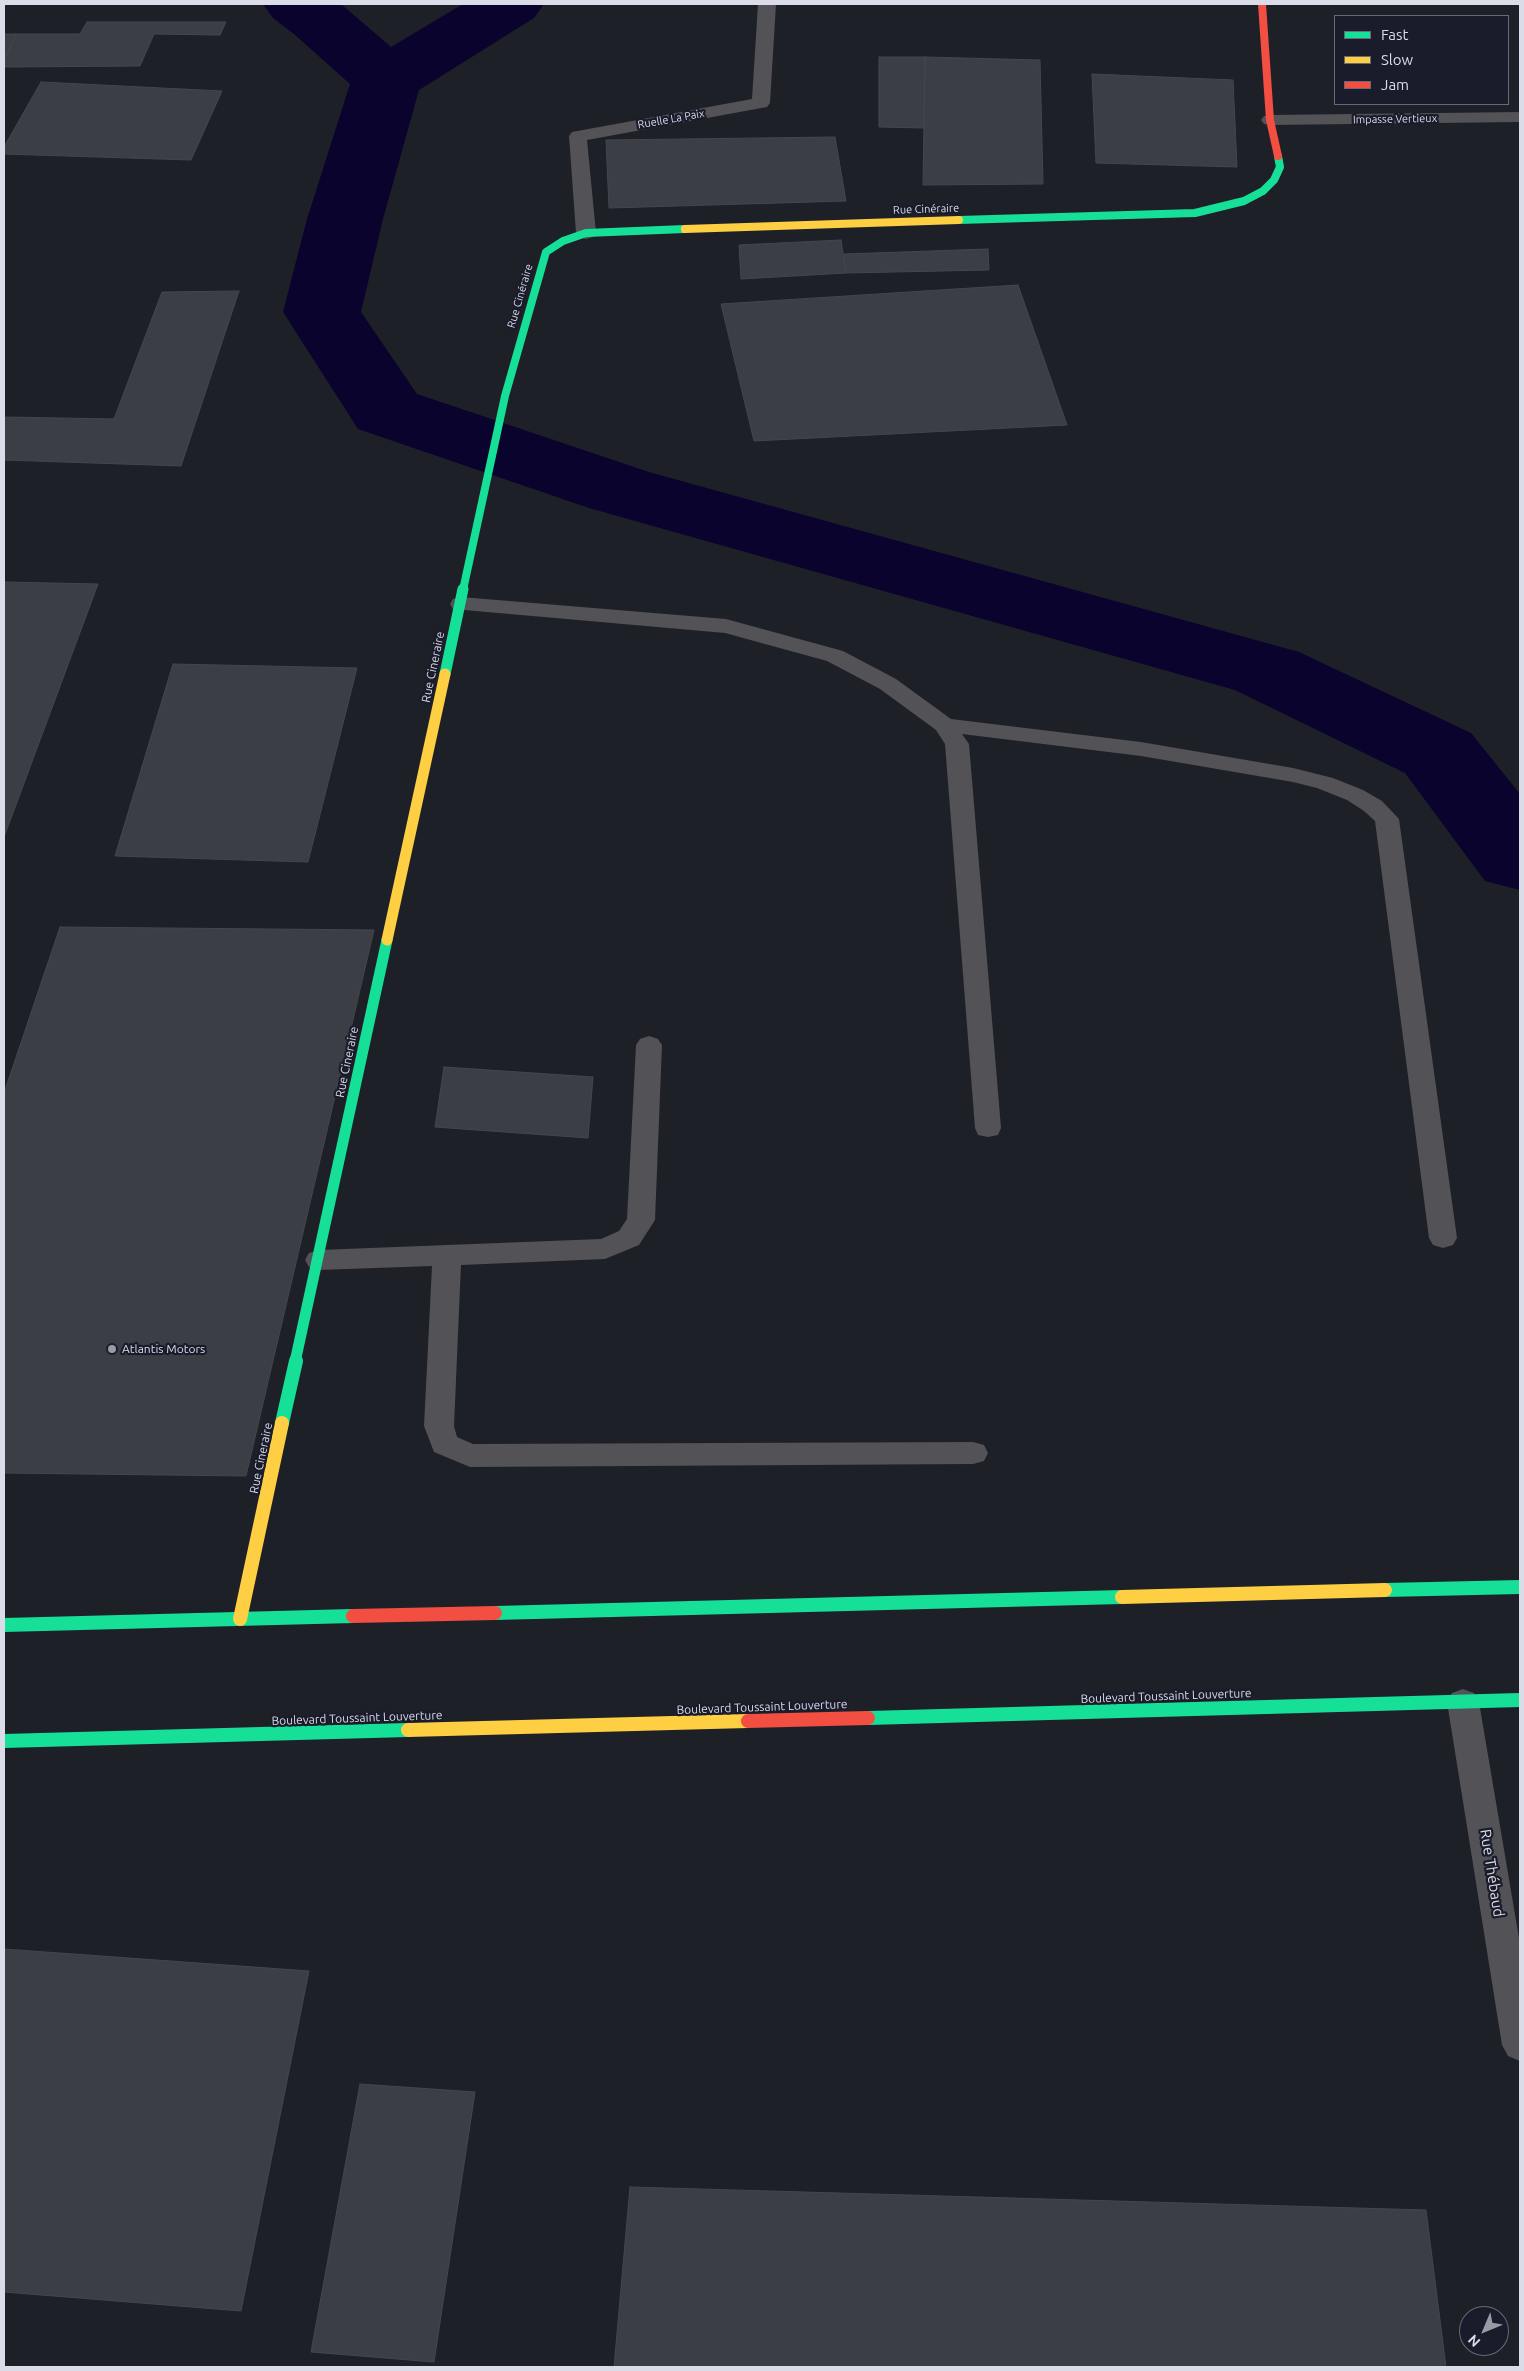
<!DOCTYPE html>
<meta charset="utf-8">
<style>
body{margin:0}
#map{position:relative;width:1524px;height:2371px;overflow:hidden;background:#1e2028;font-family:Ubuntu,sans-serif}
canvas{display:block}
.frame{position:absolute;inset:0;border:5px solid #dadce7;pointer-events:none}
.legend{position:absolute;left:1334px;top:15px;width:175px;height:90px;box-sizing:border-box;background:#1a1c2c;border:1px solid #676977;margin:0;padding:6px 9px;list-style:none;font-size:15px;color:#dadce7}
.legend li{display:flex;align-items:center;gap:10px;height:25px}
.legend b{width:25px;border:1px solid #676977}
.north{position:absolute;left:1459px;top:2306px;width:50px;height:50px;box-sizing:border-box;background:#1a1c2c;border:1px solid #676977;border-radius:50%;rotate:225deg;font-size:14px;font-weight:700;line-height:20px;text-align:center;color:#dadce7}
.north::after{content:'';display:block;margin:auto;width:18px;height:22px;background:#989aa4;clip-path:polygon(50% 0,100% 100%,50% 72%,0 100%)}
</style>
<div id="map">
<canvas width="1524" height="2371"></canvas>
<div class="frame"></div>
<ul class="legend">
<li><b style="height:6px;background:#16e098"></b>Fast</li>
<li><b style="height:6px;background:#ffcf43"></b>Slow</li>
<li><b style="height:6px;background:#f24e42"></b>Jam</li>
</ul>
<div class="north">N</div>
</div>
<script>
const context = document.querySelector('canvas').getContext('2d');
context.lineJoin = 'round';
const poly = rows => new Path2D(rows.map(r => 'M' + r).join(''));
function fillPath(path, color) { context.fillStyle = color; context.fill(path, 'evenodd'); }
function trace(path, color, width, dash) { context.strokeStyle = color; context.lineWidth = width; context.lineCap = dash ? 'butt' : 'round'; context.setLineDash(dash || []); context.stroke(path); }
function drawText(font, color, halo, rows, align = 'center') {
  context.font = font + ' Ubuntu,sans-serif'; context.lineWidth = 4.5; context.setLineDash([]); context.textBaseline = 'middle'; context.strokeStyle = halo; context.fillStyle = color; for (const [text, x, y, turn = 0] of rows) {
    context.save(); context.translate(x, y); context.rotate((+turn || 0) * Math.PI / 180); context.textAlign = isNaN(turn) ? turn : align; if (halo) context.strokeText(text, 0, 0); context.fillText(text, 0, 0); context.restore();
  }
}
fillPath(poly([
 [263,4,341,4,391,47,463,4,544,4,534,18,419,90,383,219,361,312,417,394,649,472,1299,652,1471,733,1520,794,1520,890,1485,881,1405,773,1235,690,589,508,358,429,283,312,307,219,350,84,294,34,273,18,263,4]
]), '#09032d');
const building = poly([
 [87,22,226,22,220,35,154,34,140,66,4,67,4,60,16,34,80,34,87,22],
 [4,34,16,34,4,60,4,34],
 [879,57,925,57,924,128,879,127,879,57],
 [925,57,1040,60,1043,184,923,185,925,57],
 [1092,74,1233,80,1237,167,1096,163,1092,74],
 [41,82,222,91,191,160,4,154,4,147,41,82],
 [835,137,846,201,609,208,606,140,835,137],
 [841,240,846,273,741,279,739,245,841,240],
 [988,249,989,270,846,273,844,254,988,249],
 [1018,285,1067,425,754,441,721,304,1018,285],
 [239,291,181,466,4,460,4,417,114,419,162,292,239,291],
 [4,582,98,584,4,837,4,582],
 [173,664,357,668,308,862,115,856,173,664],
 [60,927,374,930,246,1476,4,1473,4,1093,60,927],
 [444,1067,593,1077,588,1138,435,1127,444,1067],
 [4,1949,309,1971,241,2311,4,2292,4,1949],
 [360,2084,475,2092,434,2362,311,2352,360,2084],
 [630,2187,1426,2210,1446,2367,614,2367,630,2187]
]);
fillPath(building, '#3c3e45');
trace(building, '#45464d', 1);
fillPath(poly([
 [461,597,726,619,843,651,896,679,951,719,1141,742,1293,768,1333,778,1363,790,1382,801,1399,819,1457,1238,1453,1245,1443,1248,1433,1245,1429,1238,1375,821,1364,811,1347,800,1317,788,1293,782,1141,756,962,734,969,744,1001,1128,998,1135,988,1137,978,1135,975,1128,945,744,936,730,880,689,827,661,725,633,453,609,450,604,453,599,461,597],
 [649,1036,658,1039,662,1045,655,1220,639,1245,605,1259,461,1265,454,1426,457,1437,473,1444,973,1442,984,1445,988,1453,984,1461,973,1464,470,1467,434,1452,424,1426,432,1266,319,1270,309,1267,305,1260,309,1253,319,1250,601,1239,619,1231,627,1219,636,1045,640,1039,649,1036]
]), '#525257');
fillPath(poly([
 [758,4,776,4,770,103,767,107,587,140,596,233,593,237,586,239,579,237,576,233,569,136,572,132,752,99,758,4],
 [1520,112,1520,122,1270,125,1264,124,1261,120,1264,116,1270,115,1520,112],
 [1463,1689,1474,1693,1479,1702,1520,1944,1520,2061,1508,2056,1502,2045,1447,1702,1452,1693,1463,1689]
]), '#525257');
trace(poly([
 [959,220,1195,213,1244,201,1263,191,1274,180,1280,167,1278,156],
 [463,590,505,396,546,252,563,241,586,233,685,229]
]), '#16e098', 8);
trace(poly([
 [445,674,463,589],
 [295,1362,387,940]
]), '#16e098', 11);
trace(poly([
 [282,1423,296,1361],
 [1385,1590,1520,1587],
 [495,1613,1122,1597],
 [4,1625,353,1616],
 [868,1718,1520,1700],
 [4,1741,408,1730]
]), '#16e098', 14);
trace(poly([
 [685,229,959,220]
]), '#ffcf43', 8);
trace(poly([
 [387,940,445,674]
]), '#ffcf43', 11);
trace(poly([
 [1122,1597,1385,1590],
 [240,1619,282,1423],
 [408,1730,748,1721]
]), '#ffcf43', 14);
trace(poly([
 [1262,4,1270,120,1278,156]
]), '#f24e42', 8);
trace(poly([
 [353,1616,495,1613],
 [748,1721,868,1718]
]), '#f24e42', 14);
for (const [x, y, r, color] of [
 [112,1349,5,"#989aa4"]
]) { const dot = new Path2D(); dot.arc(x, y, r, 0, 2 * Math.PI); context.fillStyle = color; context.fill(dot); trace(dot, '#1a1c2c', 2); }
drawText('11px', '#dadce7', '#1a1c2c', [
 ["Ruelle La Paix",671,119,-10],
 ["Impasse Vertieux",1395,119,-1],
 ["Rue Cinéraire",926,209,-2],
 ["Rue Cinéraire",520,296,-74]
]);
drawText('12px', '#dadce7', '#1a1c2c', [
 ["Rue Cineraire",433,667,-78],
 ["Rue Cineraire",347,1062,-78],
 ["Rue Cineraire",261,1458,-78],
 ["Boulevard Toussaint Louverture",1166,1696,-2],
 ["Boulevard Toussaint Louverture",762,1707,-2],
 ["Boulevard Toussaint Louverture",357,1718,-2]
]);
drawText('12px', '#dadce7', '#1a1c2c', [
 ["Atlantis Motors",122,1349]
], 'left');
drawText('15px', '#dadce7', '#1a1c2c', [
 ["Rue Thébaud",1492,1873,81]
]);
</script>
